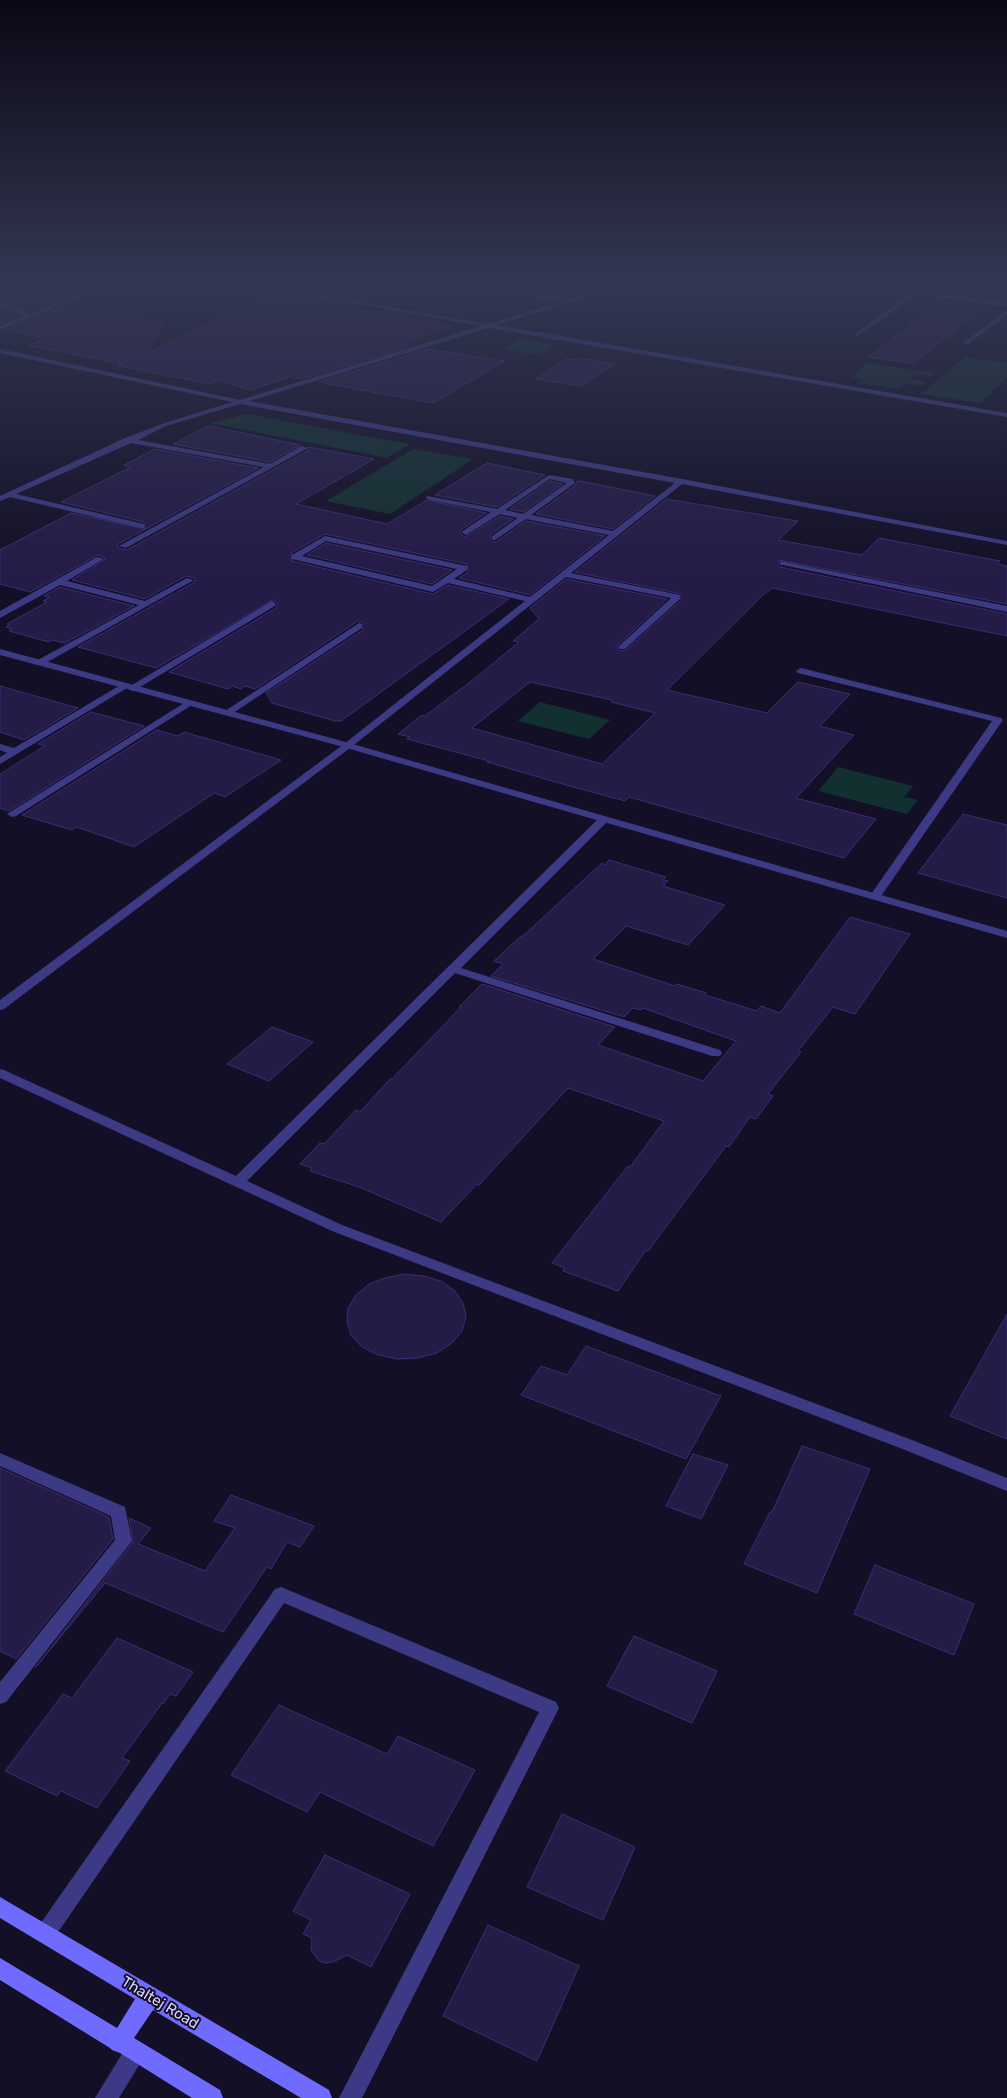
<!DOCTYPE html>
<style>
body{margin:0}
canvas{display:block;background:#130f26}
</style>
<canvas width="1007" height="2098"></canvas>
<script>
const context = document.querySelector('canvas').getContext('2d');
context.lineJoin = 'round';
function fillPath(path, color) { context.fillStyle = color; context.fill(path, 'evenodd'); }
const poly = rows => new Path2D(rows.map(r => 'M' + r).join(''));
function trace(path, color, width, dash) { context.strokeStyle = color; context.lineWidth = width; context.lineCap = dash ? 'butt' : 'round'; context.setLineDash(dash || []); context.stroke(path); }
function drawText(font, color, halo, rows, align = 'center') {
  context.font = font + ' Rubik,sans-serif'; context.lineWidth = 4; context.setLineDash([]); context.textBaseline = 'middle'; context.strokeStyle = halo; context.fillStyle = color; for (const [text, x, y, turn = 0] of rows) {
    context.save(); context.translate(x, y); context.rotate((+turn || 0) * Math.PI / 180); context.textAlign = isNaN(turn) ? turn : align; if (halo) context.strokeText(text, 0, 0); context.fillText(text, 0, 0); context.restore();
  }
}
fillPath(poly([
 [875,281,925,281,913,290,871,284],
 [521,339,557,346,539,355,503,349],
 [965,357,1007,363,1007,378,980,403,921,394],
 [868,363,935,373,931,377,916,374,911,379,927,382,922,386,907,383,900,389,859,383,863,379,851,377],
 [247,414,410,444,387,458,210,423],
 [413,449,473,459,390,514,326,501],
 [540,702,610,720,589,739,518,721],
 [838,767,913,786,904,797,918,800,907,814,818,791]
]), '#12302f');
const building = poly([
 [305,281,323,281,371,289,350,298,290,288,305,281],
 [42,286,40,300,54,302,30,312,0,299,0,293,42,286],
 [280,292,339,303,334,305,451,326,398,344,411,346,302,379,290,377,250,390,219,380,210,384,118,366,122,364,29,345,46,338,5,330,67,305,164,323,147,353,212,321,215,322,280,292],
 [945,303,983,308,913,364,869,357,937,304,942,305,945,303],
 [0,307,20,316,0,324,0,307],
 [428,349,505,361,433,403,318,382,428,349],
 [579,358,615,364,581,386,536,379,566,359,575,360,579,358],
 [209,426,243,433,300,445,270,462,173,444,209,426],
 [309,447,374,459,296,504,387,524,427,500,486,513,462,529,460,534,465,537,500,516,513,519,491,534,490,540,492,542,496,542,526,521,605,536,530,595,459,578,468,572,467,564,325,534,291,553,292,561,433,594,448,585,509,599,341,721,335,721,272,703,266,693,363,630,363,622,358,621,255,689,245,686,241,689,232,686,228,689,169,672,276,608,278,604,273,600,156,668,78,647,195,582,195,578,186,576,145,599,72,580,106,559,98,555,30,592,0,584,0,550,71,513,145,529,144,522,61,502,131,467,124,465,155,449,258,468,118,544,118,548,127,550,309,450,309,447],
 [487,463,545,475,497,507,435,495,487,463],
 [550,481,563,484,523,512,510,509,550,481],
 [580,481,655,496,613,529,536,514,576,485,576,482,580,481],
 [667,499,798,521,778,540,862,555,879,538,1000,561,997,564,1007,566,1007,604,779,560,778,565,780,567,1007,614,1007,636,773,588,764,594,667,690,767,713,798,682,850,694,820,726,854,735,796,798,876,819,844,858,629,797,625,801,566,785,487,762,489,761,407,739,410,737,398,734,422,715,425,716,474,679,519,642,513,641,539,619,530,608,566,579,667,599,616,647,619,651,626,650,681,600,681,594,575,572,667,499],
 [530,682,612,700,611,702,655,713,602,764,472,728,530,682],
 [326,543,452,570,432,584,307,555,326,543],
 [60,587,134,606,65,643,52,640,49,642,9,631,12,629,6,627,10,625,7,624,47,602,43,601,50,597,44,596,60,587],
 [0,686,78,708,24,740,0,732,0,686],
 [91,712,144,726,9,811,0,808,0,774,45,746,38,744,91,712],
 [157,730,178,736,184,732,281,760,225,797,214,793,134,847,77,827,72,830,22,815,157,730],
 [963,814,1007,825,1007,898,918,873,963,814],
 [609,860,666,877,663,880,668,881,663,886,725,905,688,945,626,926,593,959,675,986,677,984,706,993,705,995,757,1011,761,1006,780,1013,850,917,910,934,855,1014,833,1007,798,1051,801,1052,768,1094,773,1096,756,1119,750,1117,729,1147,726,1146,648,1251,646,1250,618,1291,563,1271,565,1268,552,1263,628,1166,630,1167,664,1121,568,1088,479,1185,477,1184,441,1222,359,1187,310,1171,312,1168,300,1164,320,1143,324,1144,356,1110,360,1112,390,1079,392,1079,461,1007,459,1007,482,984,615,1027,598,1045,703,1081,736,1041,643,1008,641,1010,633,1008,624,1017,491,976,503,964,494,961,521,936,523,936,602,863,605,865,609,860],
 [272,1027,313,1042,269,1081,227,1064,272,1027],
 [404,1274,424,1276,441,1281,455,1291,463,1303,466,1317,462,1331,452,1343,437,1353,418,1358,397,1359,378,1355,362,1347,351,1335,347,1322,348,1308,356,1295,369,1284,385,1278,404,1274],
 [1007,1314,1007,1439,950,1416,1007,1314],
 [586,1346,721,1396,686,1459,521,1395,541,1366,567,1375,586,1346],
 [802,1446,870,1469,817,1593,744,1564,770,1512,772,1512,802,1446],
 [693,1454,728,1465,701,1519,666,1506,693,1454],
 [0,1468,109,1517,113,1539,16,1659,0,1651,0,1468],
 [231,1495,314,1526,300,1547,287,1542,271,1569,267,1567,223,1632,105,1583,35,1668,133,1542,129,1518,151,1528,138,1544,205,1571,235,1528,214,1521,231,1495],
 [875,1565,974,1604,954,1655,854,1614,875,1565],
 [634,1636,717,1671,692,1723,607,1686,634,1636],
 [117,1638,193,1672,176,1696,170,1694,163,1704,162,1703,122,1758,130,1761,97,1808,61,1791,57,1796,5,1771,63,1694,72,1698,117,1638],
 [279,1705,387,1754,398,1736,475,1770,433,1846,320,1792,307,1812,231,1775,279,1705],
 [562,1814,635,1847,603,1920,527,1887,562,1814],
 [325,1855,410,1894,371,1967,347,1955,333,1962,326,1963,319,1961,311,1950,312,1938,303,1934,311,1920,293,1911,325,1855],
 [488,1925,579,1966,537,2061,443,2016,488,1925]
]);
fillPath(building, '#241b47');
trace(building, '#3b2d73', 1);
fillPath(poly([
 [0,1453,125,1507,132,1541,6,1702,0,1704,0,1682,115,1540,111,1516,0,1466,0,1453]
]), '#3d3a85');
fillPath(poly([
 [11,281,25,283,57,281,25,287,11,281],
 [226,281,240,281,488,324,629,281,638,281,497,325,1007,413,1007,417,489,328,249,401,682,479,1007,541,1007,545,682,484,571,573,680,595,680,599,625,649,619,649,618,647,671,598,566,577,350,748,4,1009,0,1010,0,1000,344,744,525,601,448,583,433,592,292,559,292,555,325,536,467,566,467,570,454,579,530,597,609,535,526,519,495,540,492,540,492,536,518,518,500,514,466,535,462,533,463,531,491,512,430,500,426,498,427,496,497,509,549,475,573,479,575,483,531,515,613,531,675,483,240,404,166,426,138,440,270,464,301,446,308,448,126,548,119,546,264,467,131,443,16,494,144,524,144,528,141,528,10,497,0,501,0,496,125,438,162,424,232,402,0,353,0,349,240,400,481,326,226,281],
 [550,479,567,483,523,514,505,510,550,479],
 [326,541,457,569,432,586,302,556,326,541],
 [439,281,454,281,554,297,568,292,516,281,529,281,574,289,587,284,578,281,597,283,555,301,439,281],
 [836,281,852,281,1007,303,1007,307,917,294,858,336,856,335,856,333,911,293,836,281],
 [95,288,100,289,0,330,0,326,25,316,0,305,0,301,30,314,95,288],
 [1007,310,1007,315,968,344,964,344,964,342,1007,310],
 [97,557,104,559,67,581,145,601,187,578,194,580,42,665,36,665,36,661,139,605,60,585,0,618,0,611,97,557],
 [780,561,1007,606,1007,612,783,565,780,565,780,561],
 [272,601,276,604,275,606,135,690,132,691,127,688,272,601],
 [359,623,362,624,362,628,230,715,224,715,222,713,359,623],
 [801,668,1001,718,1003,720,879,899,875,900,869,897,992,721,798,673,796,671,801,668],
 [124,683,127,684,127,688,0,764,0,757,7,753,0,750,0,744,14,748,124,683],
 [189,700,194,703,192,705,16,816,12,817,7,814,189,700],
 [604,816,609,819,608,821,461,968,720,1050,722,1053,720,1056,712,1056,455,973,247,1181,342,1225,912,1440,1007,1478,1007,1491,900,1448,332,1231,0,1078,0,1069,4,1070,236,1176,600,817,604,816],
 [281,1587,556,1702,559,1708,362,2098,339,2098,539,1712,284,1603,52,1941,45,1944,38,1941,35,1934,38,1927,275,1589,281,1587],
 [136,2041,144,2044,147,2052,119,2098,95,2098,128,2044,136,2041]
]), '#3d3a85');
fillPath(poly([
 [0,649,335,739,1007,931,1007,938,329,743,0,655,0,649]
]), '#3d3a85');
fillPath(poly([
 [0,1897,329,2090,332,2098,301,2098,153,2010,134,2038,220,2090,223,2098,192,2098,120,2053,112,2050,110,2048,0,1980,0,1958,117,2028,135,1999,0,1918,0,1897]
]), '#6f6bff');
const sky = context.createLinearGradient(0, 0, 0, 575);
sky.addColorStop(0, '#0a0815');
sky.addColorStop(0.49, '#333752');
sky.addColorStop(1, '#33375200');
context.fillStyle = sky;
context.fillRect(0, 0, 1007, 575);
drawText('15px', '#d9d4ff', '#130f26', [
 ["Thaltej Road",160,2003,31]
]);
</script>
